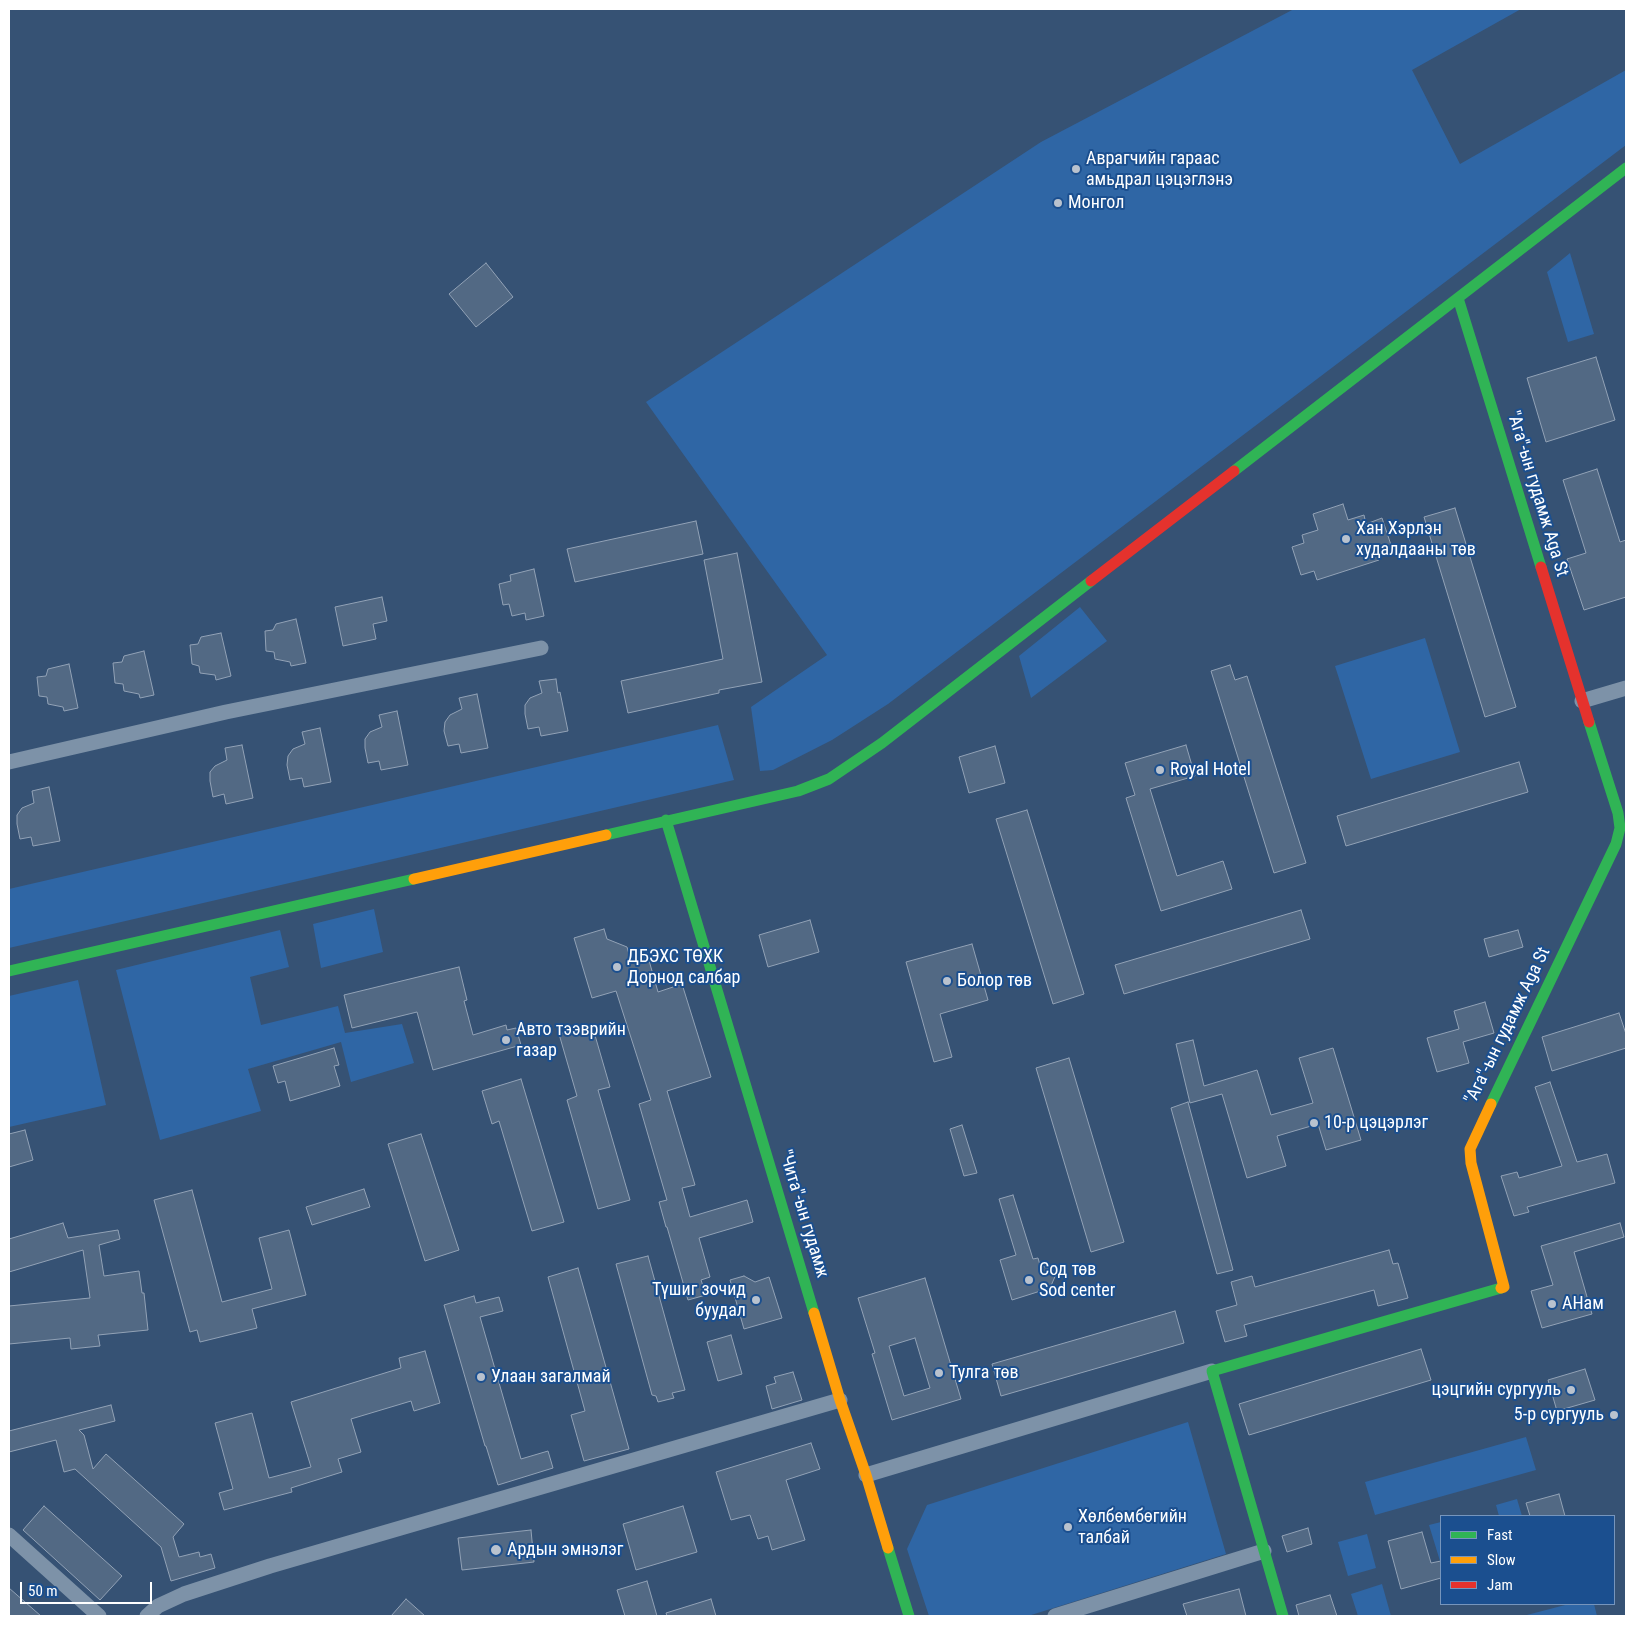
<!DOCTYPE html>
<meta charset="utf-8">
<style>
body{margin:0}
#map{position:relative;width:1635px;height:1625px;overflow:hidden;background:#365274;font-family:"Roboto Condensed",sans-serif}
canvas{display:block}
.frame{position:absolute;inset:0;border:10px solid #fff;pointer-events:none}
.legend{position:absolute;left:1440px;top:1515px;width:175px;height:90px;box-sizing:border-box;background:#1b4f8f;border:1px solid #7695bc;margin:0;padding:6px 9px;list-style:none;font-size:15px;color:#fff}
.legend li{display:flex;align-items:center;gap:10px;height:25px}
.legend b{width:25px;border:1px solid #7695bc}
.scale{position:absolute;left:20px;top:1582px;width:132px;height:22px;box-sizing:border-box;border:2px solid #fff;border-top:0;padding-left:6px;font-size:15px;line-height:18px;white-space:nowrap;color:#fff;-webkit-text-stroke:4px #1b4f8f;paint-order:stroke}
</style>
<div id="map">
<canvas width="1635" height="1625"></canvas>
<div class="frame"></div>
<ul class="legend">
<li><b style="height:6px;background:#30b455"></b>Fast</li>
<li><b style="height:6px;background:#ff9f0a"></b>Slow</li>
<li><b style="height:6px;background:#e5322d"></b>Jam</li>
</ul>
<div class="scale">50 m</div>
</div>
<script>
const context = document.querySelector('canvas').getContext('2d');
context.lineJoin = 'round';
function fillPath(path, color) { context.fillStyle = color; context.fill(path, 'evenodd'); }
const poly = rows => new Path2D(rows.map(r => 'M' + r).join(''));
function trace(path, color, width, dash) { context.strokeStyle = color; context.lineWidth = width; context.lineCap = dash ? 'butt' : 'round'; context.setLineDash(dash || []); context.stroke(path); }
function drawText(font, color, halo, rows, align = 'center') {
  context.font = font + ' "Roboto Condensed",sans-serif'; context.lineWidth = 4; context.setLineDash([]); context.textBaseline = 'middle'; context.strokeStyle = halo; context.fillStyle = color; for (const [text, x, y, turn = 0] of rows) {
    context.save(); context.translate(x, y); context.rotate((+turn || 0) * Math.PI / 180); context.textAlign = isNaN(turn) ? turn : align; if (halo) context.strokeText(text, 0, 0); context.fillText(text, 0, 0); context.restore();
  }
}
fillPath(poly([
 [1294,9,1521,9,1412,70,1460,164,1626,70,1626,145,888,704,832,740,773,770,760,771,751,707,827,655,646,402,1041,142],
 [1570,253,1594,334,1568,342,1547,272],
 [1080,607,1107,641,1031,698,1019,656],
 [1425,638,1460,752,1371,779,1335,666],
 [718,725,734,780,9,948,9,889],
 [374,909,383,952,321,968,313,924],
 [280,930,289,967,250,977,261,1025,338,1006,345,1033,402,1024,414,1063,351,1082,341,1042,248,1069,261,1111,160,1140,116,970],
 [78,980,106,1105,9,1127,9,996],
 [1188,1422,1226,1554,1028,1616,929,1616,907,1549,927,1505],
 [1526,1437,1536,1470,1375,1515,1365,1482],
 [1517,1499,1522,1516,1499,1516,1496,1505],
 [1441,1522,1441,1561,1440,1561,1429,1525],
 [1367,1534,1376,1568,1348,1576,1338,1542],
 [1382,1584,1391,1616,1358,1616,1351,1594],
 [1569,1604,1594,1604,1597,1616,1523,1616]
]), '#2f66a5');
const building = poly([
 [486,263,513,297,476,327,449,294,486,263],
 [1596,357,1615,420,1546,442,1527,378,1596,357],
 [1597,469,1620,542,1626,540,1626,597,1584,610,1567,559,1586,553,1563,480,1597,469],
 [1343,504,1348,520,1364,515,1366,524,1382,518,1392,548,1377,553,1379,560,1317,580,1314,571,1301,575,1292,547,1304,543,1302,535,1318,530,1313,514,1343,504],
 [1455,508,1516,707,1485,717,1424,517,1455,508],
 [696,521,703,554,575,582,567,549,696,521],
 [737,553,762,682,719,690,719,693,628,713,621,681,723,659,704,560,737,553],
 [534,569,544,616,526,620,525,613,512,616,509,604,503,605,499,584,511,581,510,575,534,569],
 [382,597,387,621,373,624,376,639,343,646,335,607,382,597],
 [296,619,306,663,291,666,290,662,275,659,274,652,266,651,265,631,273,630,276,624,296,619],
 [221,633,231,676,216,680,215,675,200,673,199,666,192,664,190,645,198,644,201,637,221,633],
 [144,651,154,695,140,698,139,694,124,691,123,684,115,683,113,663,122,662,124,656,144,651],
 [69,664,78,708,64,711,63,707,48,704,47,697,39,696,37,677,46,676,48,669,69,664],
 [1230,665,1235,680,1247,676,1306,863,1274,873,1211,671,1230,665],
 [556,679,558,693,560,692,568,731,541,736,539,727,528,729,525,714,525,705,530,698,542,693,539,681,556,679],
 [477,694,488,748,461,753,459,744,448,746,444,731,445,722,450,715,462,709,459,698,477,694],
 [397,711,408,765,381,770,379,761,368,763,365,748,365,739,370,732,382,727,379,715,397,711],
 [320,728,331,782,304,787,302,778,290,780,287,765,288,756,293,749,305,744,302,732,320,728],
 [242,745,253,798,226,804,224,794,213,797,210,781,210,772,215,766,227,760,225,748,242,745],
 [1186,745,1195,776,1150,789,1177,876,1223,861,1232,889,1161,911,1126,798,1135,795,1125,763,1186,745],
 [995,746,1005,783,969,793,959,757,995,746],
 [1519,762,1528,792,1346,846,1337,816,1519,762],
 [49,787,60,841,33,846,31,837,20,839,17,824,17,815,22,808,34,803,32,791,49,787],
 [1027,810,1084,994,1053,1004,996,819,1027,810],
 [1301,910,1310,939,1124,994,1115,965,1301,910],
 [810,920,819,952,768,967,759,935,810,920],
 [604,929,607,939,627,947,629,954,646,950,658,992,682,984,711,1077,667,1091,695,1185,682,1188,690,1217,747,1200,753,1222,699,1238,710,1277,701,1280,706,1295,688,1300,667,1227,666,1227,659,1202,667,1200,639,1104,651,1100,616,991,592,998,574,938,604,929],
 [1518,930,1523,947,1489,957,1484,939,1518,930],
 [972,944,988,1000,940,1014,952,1057,934,1062,906,962,972,944],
 [459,967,467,1000,464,1001,473,1035,506,1025,507,1030,516,1028,521,1045,433,1070,417,1012,352,1028,344,995,459,967],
 [1485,1002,1494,1033,1463,1042,1469,1063,1437,1072,1427,1038,1459,1029,1454,1011,1485,1002],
 [1619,1013,1626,1034,1626,1048,1552,1071,1542,1037,1619,1013],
 [592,1025,610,1087,598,1090,630,1200,598,1209,567,1100,577,1096,559,1034,592,1025],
 [1193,1040,1204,1086,1257,1070,1271,1115,1313,1103,1299,1058,1333,1048,1361,1140,1326,1150,1318,1124,1277,1136,1286,1166,1247,1178,1222,1094,1190,1103,1176,1044,1193,1040],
 [334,1048,339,1065,334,1066,340,1086,290,1101,285,1081,278,1083,273,1066,334,1048],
 [1069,1058,1124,1242,1091,1252,1036,1068,1069,1058],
 [521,1079,564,1222,532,1231,499,1121,492,1124,482,1091,521,1079],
 [1550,1082,1577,1162,1607,1154,1615,1183,1527,1207,1529,1212,1514,1216,1501,1176,1517,1172,1519,1178,1562,1166,1535,1087,1550,1082],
 [1188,1102,1233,1270,1217,1274,1171,1108,1188,1102],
 [962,1125,977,1173,964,1176,950,1129,962,1125],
 [25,1130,33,1160,9,1167,9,1134,25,1130],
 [421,1134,459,1250,425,1261,388,1144,421,1134],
 [364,1189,370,1207,312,1225,306,1207,364,1189],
 [192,1190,222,1302,272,1289,259,1238,289,1230,306,1295,252,1309,257,1328,200,1342,197,1330,190,1332,154,1200,192,1190],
 [1013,1195,1033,1259,1038,1258,1040,1265,1057,1272,1050,1288,1012,1300,1000,1260,1016,1255,999,1199,1013,1195],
 [63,1223,68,1238,118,1230,120,1239,99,1245,104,1276,139,1271,142,1293,144,1293,148,1330,98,1335,100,1346,71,1349,70,1338,9,1344,9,1306,90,1298,83,1250,9,1272,9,1239,63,1223],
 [1620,1223,1624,1237,1574,1252,1592,1314,1542,1328,1531,1291,1553,1285,1541,1246,1620,1223],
 [1389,1250,1393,1264,1398,1263,1408,1298,1378,1306,1374,1290,1244,1325,1247,1336,1225,1342,1216,1311,1237,1305,1231,1282,1252,1276,1255,1287,1389,1250],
 [648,1256,685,1390,672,1393,674,1398,658,1402,656,1396,652,1395,616,1264,648,1256],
 [578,1268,629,1449,584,1461,571,1415,585,1411,548,1277,578,1268],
 [744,1276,755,1282,769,1277,782,1318,744,1329,730,1280,744,1276],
 [925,1278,961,1399,892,1420,872,1354,875,1353,858,1298,925,1278],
 [915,1338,930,1388,904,1396,889,1346,915,1338],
 [474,1296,476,1303,499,1297,503,1311,480,1317,521,1459,548,1451,553,1468,498,1485,486,1446,485,1446,444,1305,474,1296],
 [1175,1311,1184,1343,1001,1396,992,1364,1175,1311],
 [731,1335,742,1374,718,1381,707,1342,731,1335],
 [1421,1349,1431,1380,1249,1435,1239,1404,1421,1349],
 [425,1351,440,1403,414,1411,411,1401,351,1419,361,1452,338,1459,342,1472,291,1488,292,1492,224,1510,219,1493,233,1489,215,1423,252,1413,269,1478,311,1467,291,1402,401,1368,399,1358,425,1351],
 [1585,1369,1595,1400,1557,1411,1548,1380,1585,1369],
 [793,1372,802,1400,772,1409,766,1386,776,1383,774,1377,793,1372],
 [111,1405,115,1421,79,1430,84,1435,93,1469,106,1454,184,1524,173,1537,179,1557,199,1552,200,1557,211,1554,215,1568,171,1581,161,1547,75,1469,64,1472,56,1440,9,1452,9,1431,111,1405],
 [811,1443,820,1469,786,1480,805,1540,772,1550,768,1536,758,1539,750,1515,731,1520,716,1472,811,1443],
 [1559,1494,1565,1516,1530,1516,1526,1503,1559,1494],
 [44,1506,122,1576,100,1600,23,1530,44,1506],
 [683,1506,697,1552,636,1570,623,1524,683,1506],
 [1308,1528,1312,1544,1287,1552,1282,1536,1308,1528],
 [531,1530,534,1562,462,1570,458,1538,531,1530],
 [1422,1532,1431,1563,1441,1561,1441,1578,1401,1589,1388,1541,1422,1532],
 [647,1581,657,1616,625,1616,617,1590,647,1581],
 [9,1588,41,1616,9,1616,9,1588],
 [1239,1589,1246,1616,1187,1616,1183,1604,1239,1589],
 [1330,1595,1337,1616,1299,1616,1296,1605,1330,1595],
 [406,1599,425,1616,391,1616,406,1599],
 [711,1599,716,1616,667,1616,666,1613,711,1599]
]);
fillPath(building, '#526984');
trace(building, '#92a2b6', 1);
trace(poly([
 [1582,701,1626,688],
 [9,762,226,712,541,648],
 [866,1475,1212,1371],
 [9,1535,99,1616],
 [147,1616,158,1606,184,1594,270,1566,840,1400],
 [1055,1616,1264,1551]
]), '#7d92a8', 15);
trace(poly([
 [1458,298,1541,567],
 [1234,471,1626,168],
 [666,820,814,1313],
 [606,835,798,791,829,779,882,743,1091,581],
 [9,971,414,879],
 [1491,1104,1616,844,1620,828,1618,813,1589,722],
 [888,1548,909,1616],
 [1283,1616,1212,1371,1501,1288]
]), '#30b455', 11);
trace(poly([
 [414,879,606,835],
 [1491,1104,1470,1149,1471,1163,1504,1287,1501,1288],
 [814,1313,840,1400,866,1475,888,1548]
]), '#ff9f0a', 11);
trace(poly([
 [1541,567,1589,722],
 [1091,581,1234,471]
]), '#e5322d', 11);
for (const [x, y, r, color] of [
 [1076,169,5,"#b9c2ce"],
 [1058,203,5,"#b9c2ce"],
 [1346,539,5,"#b9c2ce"],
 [1160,770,5,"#b9c2ce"],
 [617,967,5,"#b9c2ce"],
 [947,981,5,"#b9c2ce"],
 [506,1040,5,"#b9c2ce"],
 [1314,1123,5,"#b9c2ce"],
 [1029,1280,5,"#b9c2ce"],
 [756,1300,5,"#b9c2ce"],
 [1552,1304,5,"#b9c2ce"],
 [939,1373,5,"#b9c2ce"],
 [481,1377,5,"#b9c2ce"],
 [1571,1390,5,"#b9c2ce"],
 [1614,1415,5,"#b9c2ce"],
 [1068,1527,5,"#b9c2ce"],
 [496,1550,6,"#b9c2ce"]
]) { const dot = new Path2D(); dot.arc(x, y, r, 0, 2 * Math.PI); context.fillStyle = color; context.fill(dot); trace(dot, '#1b4f8f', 2); }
drawText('18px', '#fff', '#1b4f8f', [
 ["Аврагчийн гараас",1086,159],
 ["амьдрал цэцэглэнэ",1086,180],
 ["Монгол",1068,203],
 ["Хан Хэрлэн",1356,529],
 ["худалдааны төв",1356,550],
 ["Royal Hotel",1170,770],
 ["ДБЭХС ТӨХК",627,957],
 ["Дорнод салбар",627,978],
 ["Болор төв",957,981],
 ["Авто тээврийн",516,1030],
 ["газар",516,1051],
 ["10-р цэцэрлэг",1324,1123],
 ["Сод төв",1039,1270],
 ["Sod center",1039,1291],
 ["Түшиг зочид",746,1290,"right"],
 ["буудал",746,1311,"right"],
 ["АНам",1562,1304],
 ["Тулга төв",949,1373],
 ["Улаан загалмай",491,1377],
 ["цэцгийн сургууль",1561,1390,"right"],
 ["5-р сургууль",1604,1415,"right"],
 ["Хөлбөмбөгийн",1078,1517],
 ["талбай",1078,1538],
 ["Ардын эмнэлэг",507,1550]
], 'left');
drawText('18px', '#fff', '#1b4f8f', [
 ["\"Ага\"-ын гудамж Aga St",1537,494,73],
 ["\"Ага\"-ын гудамж Aga St",1508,1026,-64],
 ["\"Чита\"-ын гудамж",803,1214,73]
]);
</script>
